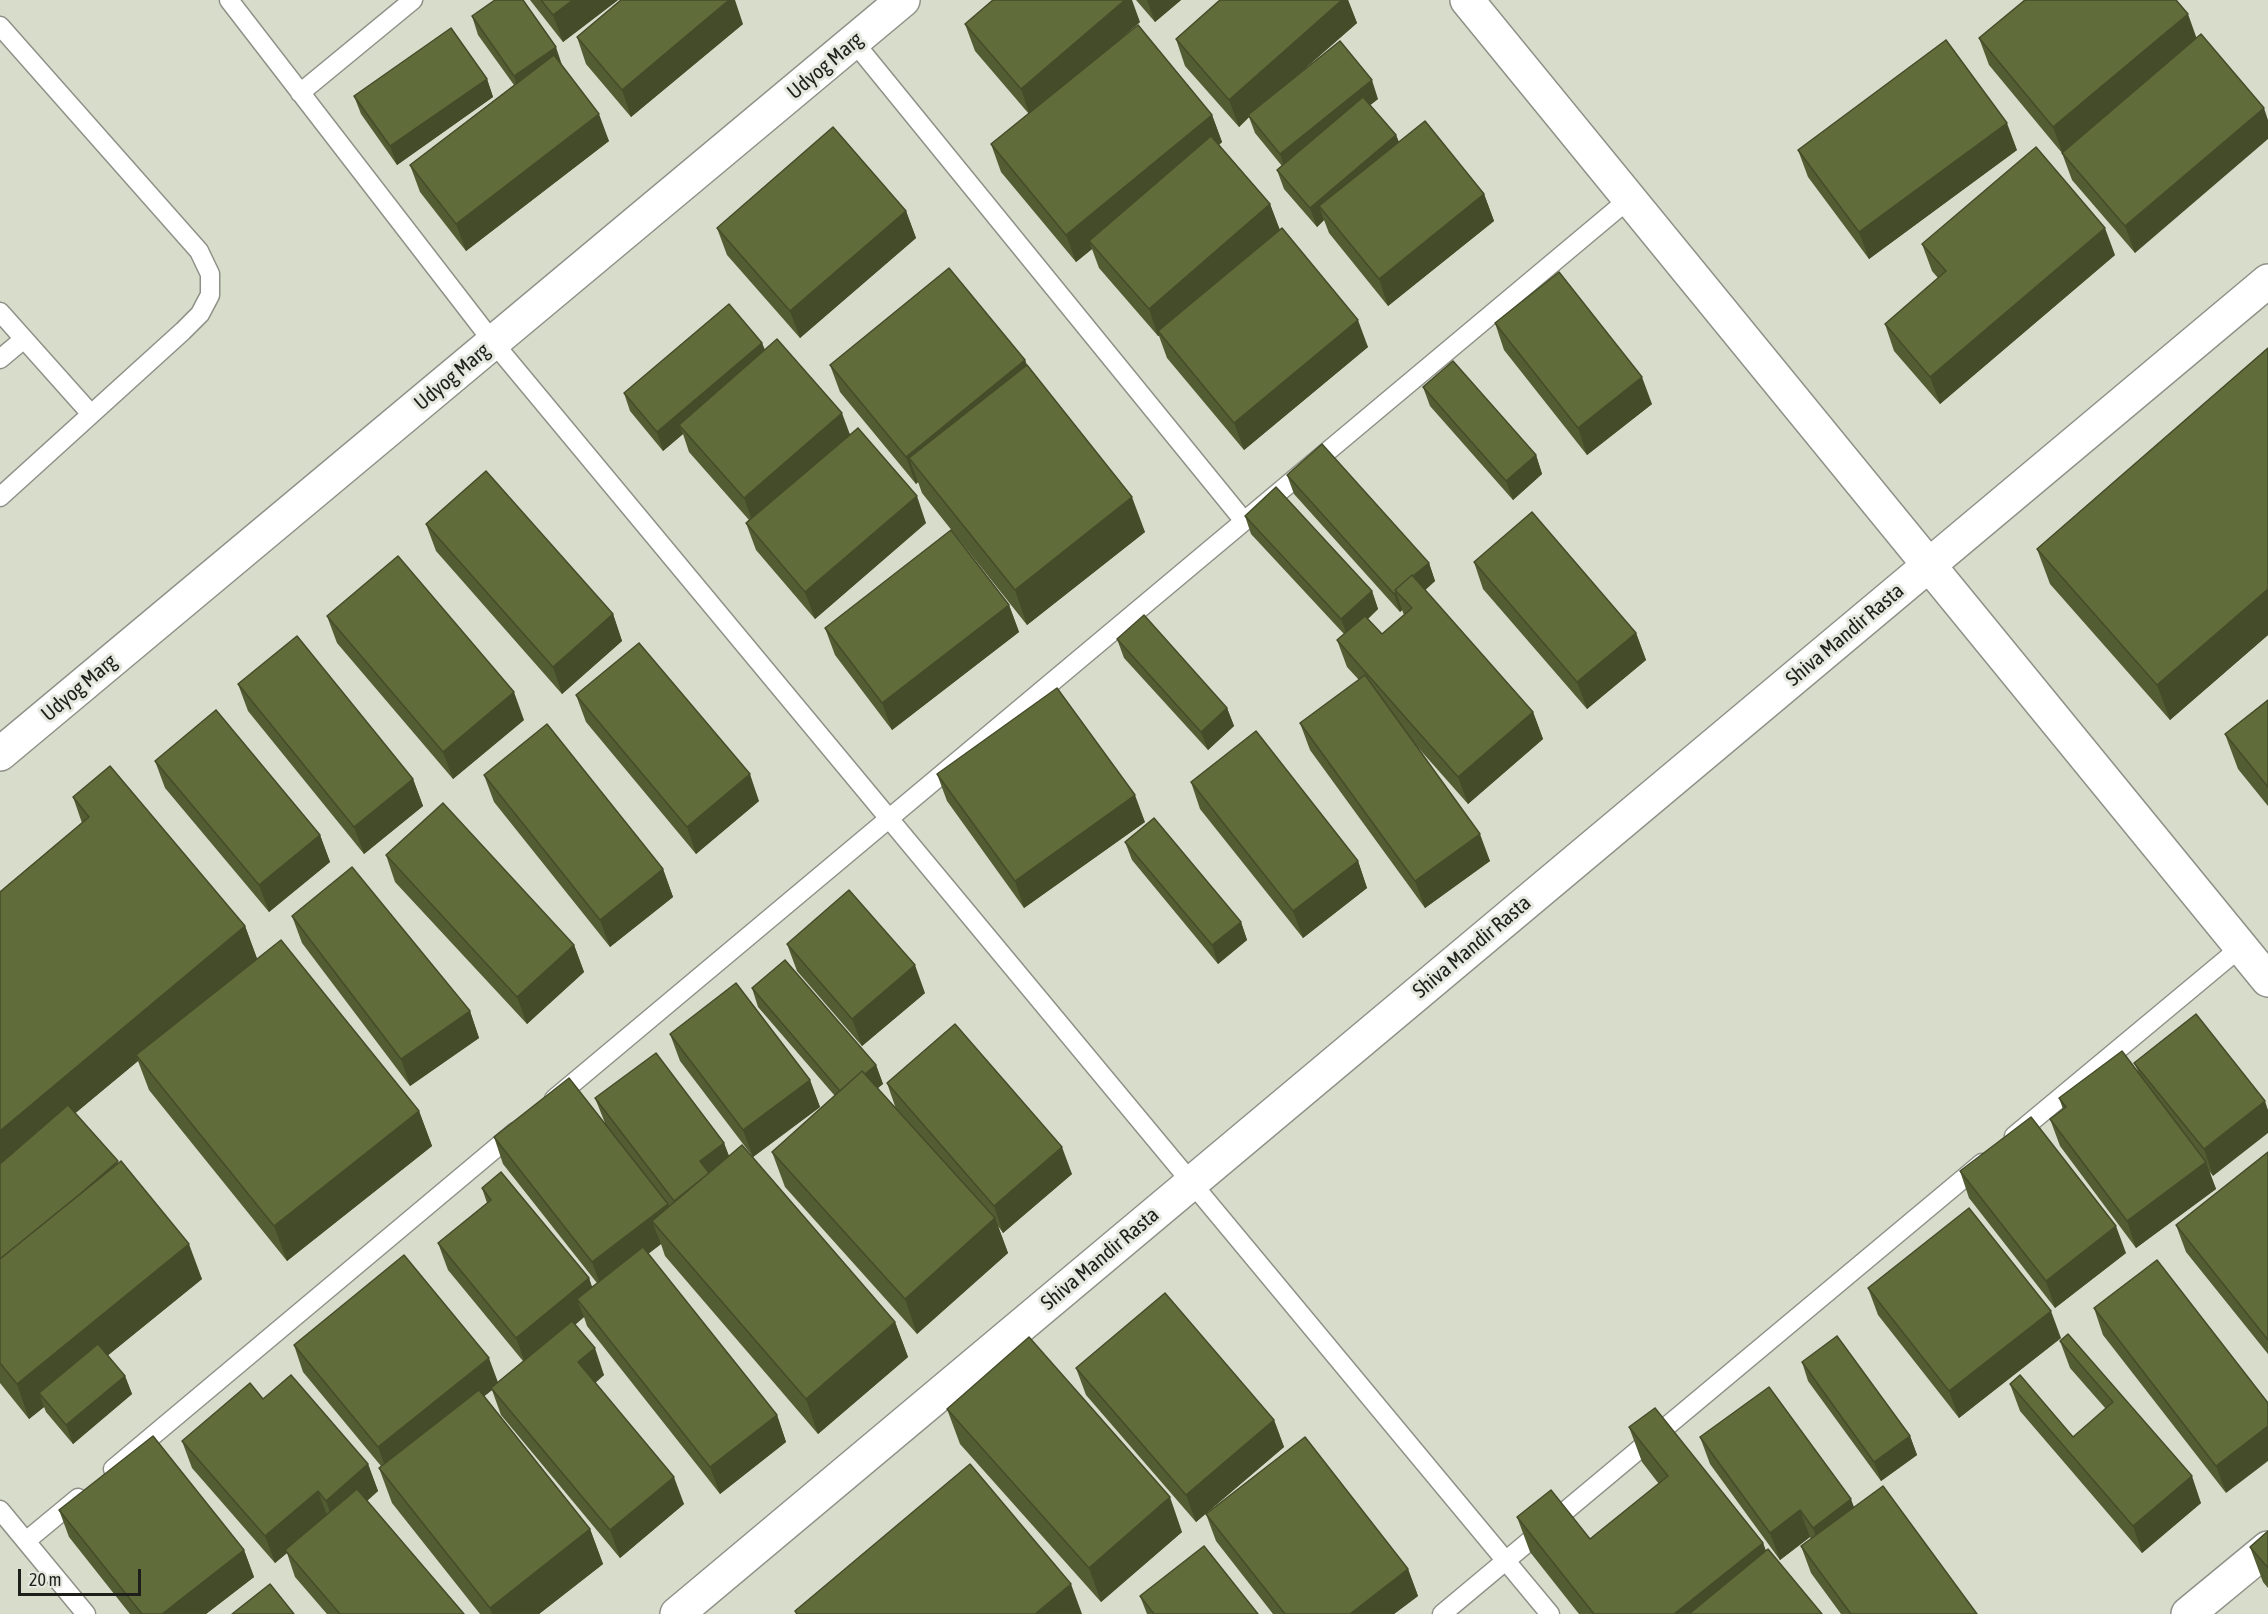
<!DOCTYPE html>
<style>
body{margin:0}
#map{position:relative;width:2268px;height:1614px;overflow:hidden;background:#e5e8de;font-family:"Asap Condensed",sans-serif}
canvas{display:block}
.scale{position:absolute;left:18px;top:1569px;width:123px;height:27px;box-sizing:border-box;border:3px solid #1e1f1b;border-top:0;padding-left:8px;font-size:18px;line-height:21px;white-space:nowrap;color:#1e1f1b;-webkit-text-stroke:4px #e5e8de;paint-order:stroke}
</style>
<div id="map">
<canvas width="2268" height="1614"></canvas>
<div class="scale">20 m</div>
</div>
<script>
const context = document.querySelector('canvas').getContext('2d');
context.lineJoin = 'round';
function fillPath(path, color) { context.fillStyle = color; context.fill(path, 'evenodd'); }
const poly = rows => new Path2D(rows.map(r => 'M' + r).join(''));
function trace(path, color, width, dash) { context.strokeStyle = color; context.lineWidth = width; context.lineCap = dash ? 'butt' : 'round'; context.setLineDash(dash || []); context.stroke(path); }
function drawText(font, color, halo, rows, align = 'center') {
  context.font = font + ' "Asap Condensed",sans-serif'; context.lineWidth = 6; context.setLineDash([]); context.textBaseline = 'middle'; context.strokeStyle = halo; context.fillStyle = color; for (const [text, x, y, turn = 0] of rows) {
    context.save(); context.translate(x, y); context.rotate((+turn || 0) * Math.PI / 180); context.textAlign = isNaN(turn) ? turn : align; if (halo) context.strokeText(text, 0, 0); context.fillText(text, 0, 0); context.restore();
  }
}
fillPath(poly([
 [0,0,2268,0,2268,1614,0,1614]
]), '#d7dccb');
const service = poly([
 [229,0,493,342,1550,1614],
 [0,26,199,251,210,274,210,295,200,314,183,331,0,497],
 [854,42,1244,521],
 [300,93,413,0],
 [0,312,91,414],
 [0,359,24,339],
 [554,1099,1629,199],
 [2014,1136,2241,947],
 [113,1469,515,1132],
 [0,1510,86,1614],
 [26,1541,78,1498],
 [1442,1614,1982,1163]
]);
const minor = poly([
 [1467,0,2268,980],
 [677,1614,2268,281],
 [2188,1614,2268,1548]
]);
const tertiary = poly([
 [0,754,903,0]
]);
trace(service, '#8f9188', 21);
trace(minor, '#8f9188', 36);
trace(tertiary, '#8f9188', 36);
trace(service, '#fff', 18);
trace(minor, '#fff', 33);
trace(tertiary, '#fff', 33);
fillPath(poly([
 [530,0,618,0,563,42],
 [1136,0,1181,0,1155,22],
 [1220,0,1348,0,1357,23,1290,81,1378,99,1370,105,1396,135,1399,142,1484,194,1494,221,1388,306,1329,233,1324,220,1317,227,1284,189,1277,170,1282,166,1255,133,1249,117,1239,127,1185,66,1176,39],
 [2176,0,2135,253,2072,180,2062,153,1989,65,1979,38],
 [472,16,562,66,609,141,466,251,420,192,410,165,514,85,478,35],
 [1140,22,1125,35,1212,115,1222,142,1219,145,1270,204,1280,230,1368,347,1244,450,1167,358,1159,336,1158,336,1099,268,1092,249,1076,262,1001,172,991,144,1029,114,975,51,965,24],
 [743,24,631,117,586,64,577,37],
 [487,79,493,97,397,165,361,114,354,96],
 [1798,150,2017,150,1869,259,1808,177],
 [906,211,916,238,800,338,727,255,717,228],
 [1922,244,2115,255,1940,404,1894,351,1885,324,1938,278,1932,271],
 [1495,323,1652,404,1587,455,1504,350],
 [762,343,765,350,850,434,926,523,815,619,756,550,746,523,749,520,689,452,683,434,663,451,630,411,624,393],
 [2268,348,2268,635,2170,720,2050,584,2037,549],
 [1025,360,1027,365,1145,532,1027,625,922,493,918,482,916,484,840,392,830,365],
 [1423,387,1536,455,1542,474,1513,500,1430,406],
 [1287,475,1429,563,1435,581,1425,590,1533,712,1543,739,1468,804,1414,743,1490,861,1425,908,1310,750,1300,723,1359,680,1347,667,1337,640,1344,634,1251,534,1245,516,1372,591,1378,609,1368,619,1382,634,1404,615,1402,610,1400,612,1294,494],
 [426,524,613,614,622,641,562,694,436,551],
 [1474,562,1636,633,1646,660,1587,709,1483,589],
 [1009,605,1019,632,892,730,835,655,825,628],
 [327,616,524,720,453,779,337,643],
 [1117,639,1227,708,1234,726,1208,750,1124,658],
 [238,684,413,779,423,806,364,854,248,711],
 [576,695,759,801,696,854,586,722],
 [2268,700,2268,806,2238,769,2225,734],
 [155,761,320,835,330,862,269,912,165,788],
 [937,774,1145,822,1024,908,947,801],
 [484,775,663,869,673,897,610,947,494,802],
 [1191,782,1358,861,1367,888,1303,938,1200,809],
 [73,797,245,926,257,959,419,1111,432,1146,287,1261,149,1090,138,1061,75,1113,118,1163,202,1279,107,1356,125,1376,132,1394,73,1444,46,1412,44,1407,29,1419,0,1383,0,892,82,823],
 [1125,842,1241,922,1247,940,1218,964,1132,860],
 [386,855,574,945,584,972,527,1024,395,882],
 [292,916,470,1011,479,1038,410,1086,302,943],
 [787,944,925,993,862,1046,797,971],
 [752,988,876,1065,883,1084,877,1088,896,1109,887,1083,1072,1174,1003,1233,998,1226,1008,1253,917,1334,785,1187,772,1152,835,1096,758,1007],
 [2196,1014,2213,1176,2209,1171,2216,1189,2136,1248,2060,1146,2050,1119,2063,1109,2059,1098,2138,1071,2134,1063],
 [670,1034,810,1080,820,1107,753,1157,680,1061],
 [595,1098,724,1143,729,1156,895,1322,908,1357,818,1434,665,1256,661,1244,648,1254,777,1415,786,1442,720,1494,587,1326,584,1317,575,1325,604,1375,595,1383,684,1504,620,1558,501,1415,492,1390,484,1396,590,1529,603,1564,539,1614,480,1614,392,1503,379,1468,381,1466,303,1372,294,1345,498,1382,523,1361,448,1270,438,1243,487,1203,482,1188,589,1278,592,1287,597,1283,503,1164,494,1137,605,1123],
 [2268,1152,2268,1354,2186,1252,2176,1225],
 [1960,1171,2126,1253,2055,1308,1969,1198],
 [2157,1260,2226,1493,2103,1335,2094,1308],
 [1868,1288,2061,1338,1959,1418,1878,1315],
 [2060,1341,2201,1503,2142,1553,2020,1411,2010,1384,2073,1437,2106,1409,2070,1368],
 [1802,1362,1910,1436,1917,1455,1881,1481,1808,1381],
 [1076,1368,1274,1420,1284,1447,1196,1522,1086,1395],
 [947,1409,1182,1532,1101,1602,960,1444],
 [1629,1427,1763,1543,1766,1551,1822,1614,1579,1614,1530,1552,1517,1517,1590,1539,1659,1484,1642,1462],
 [1700,1437,1854,1507,1977,1614,1841,1614,1811,1573,1801,1546,1811,1539,1810,1537,1780,1560,1710,1464],
 [182,1441,368,1464,378,1491,367,1501,464,1614,327,1614,295,1577,287,1553,275,1563,192,1468],
 [59,1510,244,1550,254,1577,206,1614,130,1614,69,1537],
 [1206,1514,1408,1569,1418,1596,1394,1614,1273,1614,1216,1541],
 [2268,1531,2268,1588,2263,1582,2250,1547],
 [1140,1596,1258,1614,1147,1614]
]), '#535d33');
fillPath(poly([
 [573,0,618,0,563,42,553,15],
 [729,0,735,0,743,24,631,117,622,90],
 [1125,0,1132,0,1140,22,1030,116,1021,89],
 [1147,0,1181,0,1155,22],
 [1342,0,1348,0,1357,23,1250,117,1248,115,1249,117,1239,127,1229,100],
 [2188,14,2198,42,2063,154,2053,127],
 [556,47,562,65,520,95,514,76],
 [487,79,493,97,397,165,390,146],
 [1372,80,1378,99,1286,172,1280,154],
 [2264,108,2268,120,2268,139,2135,253,2125,226],
 [599,114,609,141,466,251,456,224],
 [1212,115,1222,142,1094,247,1089,241,1092,249,1076,262,1066,235],
 [2007,123,2017,150,1869,259,1859,232],
 [1396,135,1403,154,1319,206,1324,220,1317,227,1310,208],
 [1484,194,1494,221,1388,306,1379,279],
 [1270,204,1280,231,1158,331,1159,336,1158,336,1149,309],
 [906,211,916,238,800,338,790,311],
 [2105,228,2115,255,1940,404,1930,377],
 [1358,320,1368,347,1244,450,1234,423],
 [762,343,769,361,679,425,683,434,663,451,657,432],
 [1025,360,1035,387,909,458,918,482,916,484,906,457],
 [1642,377,1652,404,1587,455,1578,428],
 [842,413,852,440,754,526,744,498],
 [1536,455,1542,474,1513,500,1506,481],
 [917,496,926,523,815,619,805,592],
 [1132,497,1145,532,1027,625,1015,590],
 [1429,563,1435,581,1409,605,1396,591],
 [2268,589,2268,635,2170,720,2157,685],
 [1372,591,1378,609,1348,637,1341,619],
 [1396,592,1402,610,1400,612,1394,594],
 [1009,605,1019,632,892,730,882,703],
 [613,614,622,641,562,694,553,667],
 [1636,633,1646,660,1587,709,1577,682],
 [514,692,524,720,453,779,443,752],
 [1227,708,1234,726,1208,750,1201,732],
 [1533,712,1543,739,1468,804,1458,777],
 [750,774,759,801,696,854,687,827],
 [413,779,423,806,364,854,354,827],
 [1135,795,1145,822,1024,908,1015,881],
 [1480,834,1490,861,1425,908,1415,881],
 [320,835,330,862,269,912,259,885],
 [1358,861,1367,888,1303,938,1293,911],
 [663,869,673,897,610,947,600,920],
 [1241,922,1247,940,1218,964,1212,945],
 [245,926,258,961,136,1055,138,1061,0,1176,0,1131],
 [574,945,584,972,527,1024,517,997],
 [915,965,925,993,862,1046,852,1019],
 [470,1011,479,1038,410,1086,401,1059],
 [876,1065,883,1084,849,1112,842,1094],
 [810,1080,820,1107,753,1157,743,1130],
 [2265,1101,2268,1110,2268,1133,2213,1176,2204,1149],
 [419,1111,432,1146,287,1261,274,1226],
 [724,1143,734,1170,684,1228,674,1201,700,1161],
 [1062,1147,1072,1174,1003,1233,994,1206],
 [2206,1162,2216,1189,2136,1248,2127,1221],
 [668,1204,678,1231,652,1221,661,1244,602,1289,592,1262],
 [995,1218,1008,1253,917,1334,905,1299],
 [2116,1226,2126,1253,2055,1308,2046,1281],
 [189,1244,202,1279,48,1404,39,1393,44,1407,29,1419,17,1384],
 [589,1278,598,1305,577,1299,584,1317,526,1365,516,1338],
 [2051,1311,2061,1338,1959,1418,1949,1391],
 [895,1322,908,1357,818,1434,806,1399],
 [595,1348,604,1375,588,1389,578,1362],
 [489,1358,499,1385,491,1388,492,1390,388,1474,378,1447],
 [125,1376,132,1394,73,1444,66,1425],
 [777,1415,786,1442,720,1494,710,1467],
 [1274,1420,1284,1447,1196,1522,1186,1495],
 [2268,1426,2268,1461,2226,1493,2216,1466],
 [1910,1436,1917,1455,1881,1481,1874,1462],
 [368,1464,378,1491,336,1528,326,1501],
 [2192,1476,2201,1503,2142,1553,2133,1526],
 [674,1477,684,1504,620,1558,610,1530],
 [318,1491,328,1518,285,1550,287,1553,275,1563,265,1536],
 [1170,1497,1182,1532,1101,1602,1089,1568],
 [1851,1499,1861,1526,1823,1555,1813,1528],
 [1800,1510,1810,1537,1780,1560,1770,1533],
 [590,1529,603,1564,539,1614,492,1614,490,1608],
 [1763,1543,1776,1578,1731,1614,1674,1614],
 [244,1550,254,1577,206,1614,162,1614],
 [1408,1569,1418,1596,1394,1614,1350,1614],
 [1071,1584,1082,1614,1035,1614]
]), '#444c29');
const building = poly([
 [495,0,523,0,556,47,514,76,472,16,495,0],
 [541,0,573,0,553,15,541,0],
 [621,0,729,0,622,90,577,37,621,0],
 [993,0,1125,0,1021,89,965,24,993,0],
 [1220,0,1342,0,1229,100,1176,39,1220,0],
 [2025,0,2176,0,2188,14,2053,127,1979,38,2025,0],
 [1138,25,1212,115,1066,235,991,144,1138,25],
 [451,28,487,79,390,146,354,96,451,28],
 [2201,34,2264,108,2125,226,2062,153,2201,34],
 [1946,40,2007,123,1859,232,1798,150,1946,40],
 [1340,41,1372,80,1280,154,1248,115,1340,41],
 [554,55,599,114,456,224,410,165,554,55],
 [1363,97,1396,135,1310,208,1277,170,1363,97],
 [1425,121,1484,194,1379,279,1319,206,1425,121],
 [833,127,906,211,790,311,717,228,833,127],
 [1211,136,1270,204,1149,309,1089,241,1211,136],
 [2036,147,2105,228,1930,377,1885,324,1946,271,1922,244,2036,147],
 [1282,228,1358,320,1234,423,1158,331,1282,228],
 [949,268,1025,360,906,457,830,365,949,268],
 [1559,272,1642,377,1578,428,1495,323,1559,272],
 [729,304,762,343,657,432,624,393,729,304],
 [777,339,842,413,744,498,679,425,777,339],
 [2268,348,2268,589,2157,685,2037,549,2268,348],
 [1453,361,1536,455,1506,481,1423,387,1453,361],
 [1027,365,1132,497,1015,590,909,458,1027,365],
 [858,428,917,496,805,592,746,523,858,428],
 [1322,444,1429,563,1413,576,1412,575,1395,590,1396,592,1394,594,1287,475,1322,444],
 [486,471,613,614,553,667,426,524,486,471],
 [1276,487,1372,591,1341,619,1245,516,1276,487],
 [1532,512,1636,633,1577,682,1474,562,1532,512],
 [951,530,1009,605,882,703,825,628,951,530],
 [398,556,514,692,443,752,327,616,398,556],
 [1412,575,1533,712,1458,777,1337,640,1365,616,1382,634,1412,608,1395,590,1412,575],
 [1144,615,1227,708,1201,732,1117,639,1144,615],
 [297,636,413,779,354,827,238,684,297,636],
 [639,643,750,774,687,827,576,695,639,643],
 [1365,675,1480,834,1415,881,1300,723,1365,675],
 [1057,688,1135,795,1015,881,937,774,1057,688],
 [2268,700,2268,787,2225,734,2268,700],
 [216,710,320,835,259,885,155,761,216,710],
 [547,724,663,869,600,920,484,775,547,724],
 [1256,731,1358,861,1293,911,1191,782,1256,731],
 [110,766,245,926,0,1131,0,892,89,817,73,797,110,766],
 [443,803,574,945,517,997,386,855,443,803],
 [1154,818,1241,922,1212,945,1125,842,1154,818],
 [352,867,470,1011,401,1059,292,916,352,867],
 [849,890,915,965,852,1019,787,944,849,890],
 [281,940,419,1111,274,1226,136,1055,281,940],
 [785,960,876,1065,865,1074,862,1071,840,1091,752,988,785,960],
 [736,983,810,1080,743,1130,670,1034,736,983],
 [2196,1014,2265,1101,2204,1149,2134,1063,2196,1014],
 [955,1024,1062,1147,994,1206,887,1083,955,1024],
 [2122,1051,2206,1162,2127,1221,2050,1119,2066,1107,2059,1098,2122,1051],
 [656,1053,724,1143,700,1161,709,1173,674,1201,595,1098,656,1053],
 [862,1071,995,1218,905,1299,772,1152,862,1071],
 [569,1078,668,1204,592,1262,494,1137,569,1078],
 [68,1105,118,1161,80,1194,0,1259,0,1164,68,1105],
 [2031,1117,2116,1226,2046,1281,1960,1171,2031,1117],
 [742,1145,895,1322,806,1399,652,1221,742,1145],
 [2268,1152,2268,1340,2176,1225,2268,1152],
 [121,1161,189,1244,17,1384,0,1363,0,1259,121,1161],
 [501,1172,589,1278,516,1338,438,1243,491,1200,482,1188,501,1172],
 [1969,1208,2051,1311,1949,1391,1868,1288,1969,1208],
 [643,1247,777,1415,710,1467,577,1299,643,1247],
 [404,1255,489,1358,378,1447,294,1345,404,1255],
 [2157,1260,2268,1403,2268,1426,2216,1466,2094,1308,2157,1260],
 [1165,1293,1274,1420,1186,1495,1076,1368,1165,1293],
 [572,1321,595,1348,578,1362,674,1477,610,1530,491,1388,572,1321],
 [2068,1334,2192,1476,2133,1526,2010,1384,2020,1375,2073,1437,2113,1402,2060,1341,2068,1334],
 [1837,1336,1910,1436,1874,1462,1802,1362,1837,1336],
 [1029,1337,1170,1497,1089,1568,947,1409,1029,1337],
 [98,1344,125,1376,66,1425,39,1393,98,1344],
 [291,1375,368,1464,326,1501,318,1491,265,1536,182,1441,250,1383,263,1399,291,1375],
 [1769,1387,1851,1499,1813,1528,1800,1510,1770,1533,1700,1437,1769,1387],
 [479,1390,590,1529,490,1608,379,1468,479,1390],
 [1655,1408,1763,1543,1674,1614,1594,1614,1517,1517,1551,1490,1590,1539,1668,1476,1629,1427,1655,1408],
 [153,1436,244,1550,162,1614,142,1614,59,1510,153,1436],
 [1305,1437,1408,1569,1350,1614,1285,1614,1206,1514,1305,1437],
 [970,1464,1071,1584,1035,1614,797,1614,795,1611,970,1464],
 [1883,1486,1977,1614,1851,1614,1801,1546,1883,1486],
 [357,1489,464,1614,340,1614,285,1550,357,1489],
 [2268,1531,2268,1568,2250,1547,2268,1531],
 [1204,1546,1258,1614,1154,1614,1140,1596,1204,1546],
 [1768,1549,1822,1614,1689,1614,1768,1549],
 [270,1584,294,1614,232,1614,270,1584]
]);
fillPath(building, '#616c3b');
trace(building, '#444c29', 1.5);
drawText('21px', '#1e1f1b', '#e5e8de', [
 ["Udyog Marg",825,66,-40],
 ["Udyog Marg",452,377,-40],
 ["Shiva Mandir Rasta",1845,635,-40],
 ["Udyog Marg",79,688,-40],
 ["Shiva Mandir Rasta",1472,947,-40],
 ["Shiva Mandir Rasta",1100,1259,-40]
]);
</script>
